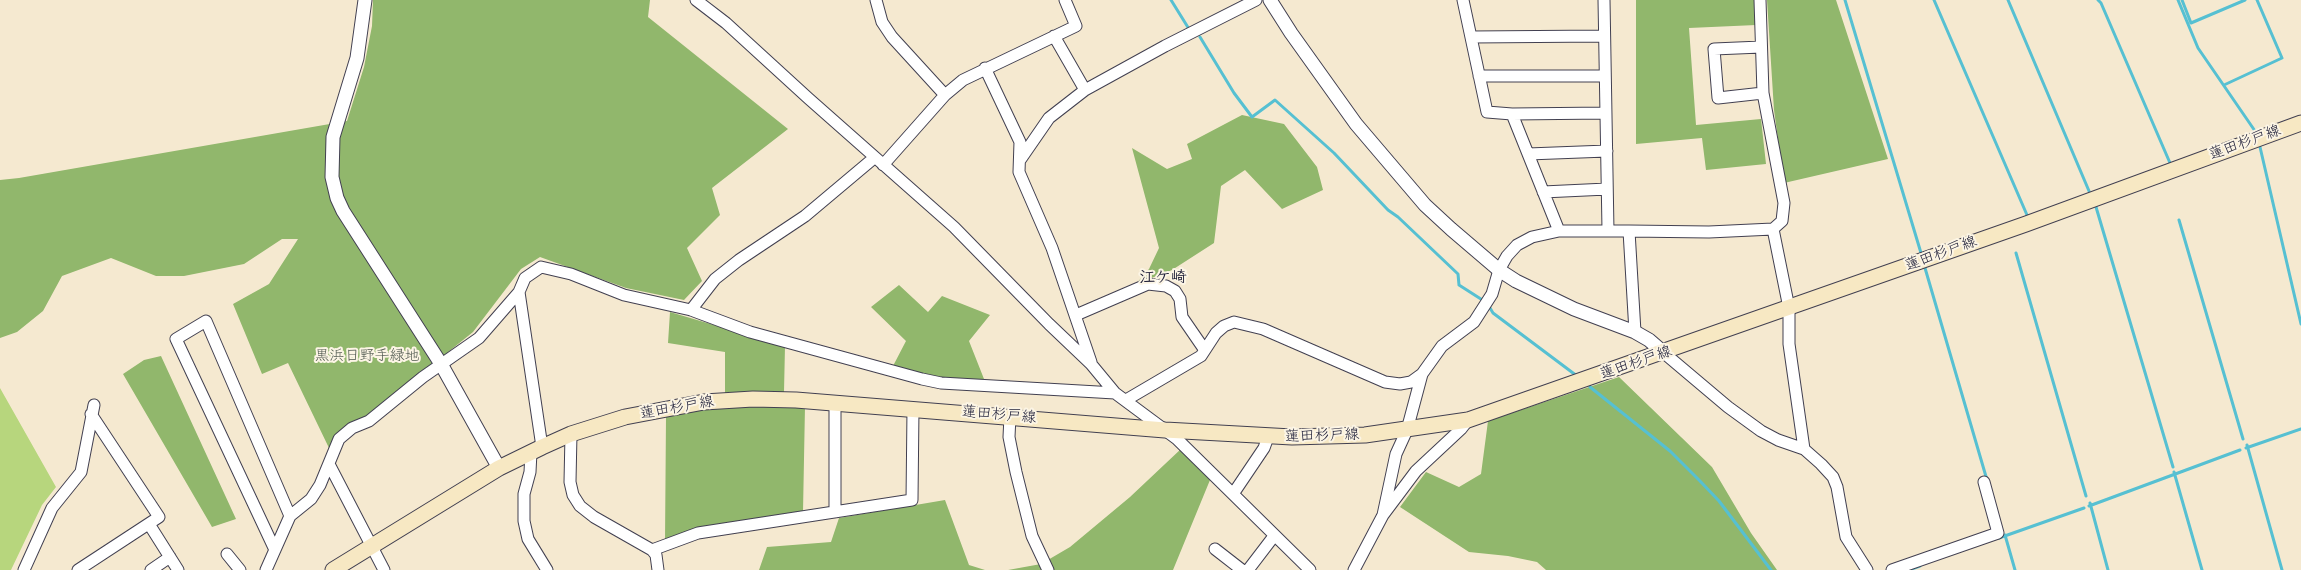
<!DOCTYPE html>
<meta charset="utf-8">
<style>
body{margin:0}
canvas{display:block;background:#f5e9d0}
</style>
<canvas width="2301" height="570"></canvas>
<script>
const context = document.querySelector('canvas').getContext('2d');
context.lineJoin = 'round';
function fillPath(path, color) { context.fillStyle = color; context.fill(path, 'evenodd'); }
const poly = rows => new Path2D(rows.map(r => 'M' + r).join(''));
function trace(path, color, width, dash) { context.strokeStyle = color; context.lineWidth = width; context.lineCap = dash ? 'butt' : 'round'; context.setLineDash(dash || []); context.stroke(path); }
function drawText(font, color, halo, rows, align = 'center') {
  context.font = font + ' Sriracha,"Klee One",sans-serif'; context.lineWidth = 4; context.setLineDash([]); context.textBaseline = 'middle'; context.strokeStyle = halo; context.fillStyle = color; for (const [text, x, y, turn = 0] of rows) {
    context.save(); context.translate(x, y); context.rotate((+turn || 0) * Math.PI / 180); context.textAlign = isNaN(turn) ? turn : align; if (halo) context.strokeText(text, 0, 0); context.fillText(text, 0, 0); context.restore();
  }
}
fillPath(poly([
 [0,388,56,487,42,505,11,570,0,570]
]), '#b7d67d');
fillPath(poly([
 [373,0,650,0,648,17,788,129,712,188,720,215,687,248,702,281,684,300,626,288,540,257,521,269,473,332,329,448,288,363,262,374,233,304,269,284,298,239,282,239,244,264,184,276,156,276,111,258,62,276,43,311,17,332,0,338,0,180,19,178,347,121,364,67,372,26],
 [1636,0,1755,0,1756,25,1689,28,1696,125,1761,119,1766,164,1706,170,1702,138,1636,144],
 [1767,0,1836,0,1888,159,1784,183,1774,110],
 [1242,115,1284,124,1317,167,1323,190,1282,209,1245,170,1221,186,1214,243,1172,270,1136,284,1149,269,1159,248,1132,148,1167,169,1192,159,1187,144],
 [899,285,928,312,942,296,990,315,969,341,984,379,941,379,893,366,906,341,871,307],
 [670,312,785,346,784,392,725,393,725,352,668,343],
 [161,356,236,519,212,527,123,374,144,360],
 [1619,377,1712,467,1751,533,1777,570,1546,570,1537,562,1508,556,1469,552,1400,507,1426,472,1459,487,1481,474,1488,421],
 [805,406,803,512,687,531,665,541,666,417,717,407],
 [1182,448,1210,480,1173,570,1008,570,1041,564,1070,547,1130,497],
 [945,500,969,565,985,570,759,570,767,547,831,542,839,518]
]), '#91b76c');
trace(poly([
 [1171,0,1189,29],
 [1845,0,1921,253],
 [1934,0,2027,215],
 [2008,0,2089,191],
 [2098,0,2101,3,2170,163],
 [2178,0,2198,48,2255,131],
 [2182,0,2191,23,2245,0],
 [1200,37,1234,93,1252,117,1275,100,1334,153,1388,210,1398,217,1458,274,1459,285,1484,301],
 [2224,85,2282,58,2257,0],
 [2260,147,2301,324],
 [2096,207,2173,467],
 [2179,220,2243,439],
 [2016,253,2086,496],
 [1925,268,1987,480],
 [1490,308,1493,313,1577,376],
 [1590,387,1670,451,1700,481,1719,501,1771,570],
 [2247,445,2282,570],
 [2246,448,2301,429],
 [2174,472,2202,570],
 [2090,503,2108,570],
 [2089,506,2240,450],
 [2005,535,2015,570],
 [1999,538,2084,508],
 [1909,570,1920,566]
]), '#56c0d2', 3);
const minor = poly([
 [696,0,726,23,808,98,954,227,1049,324,1091,364,1115,393,1177,439,1310,570],
 [876,0,882,22,892,37,945,95],
 [1463,0,1487,112,1512,114,1606,113],
 [1604,0,1608,230],
 [1054,36,1085,90],
 [1471,37,1604,36],
 [1761,47,1714,49,1718,98,1763,93],
 [985,68,1020,142,1019,172,1052,248,1091,362],
 [1479,76,1605,76],
 [1512,114,1559,231],
 [1528,154,1607,151],
 [1020,160,1049,118,1085,90,1165,46,1256,0],
 [883,165,945,95,963,80,1076,26,1065,0],
 [1543,192,1607,189],
 [1773,229,1789,308,1789,344,1804,449],
 [1629,231,1709,232,1773,229,1782,221,1784,203,1763,93,1760,0],
 [519,292,542,447],
 [691,310,715,279,739,260,805,216,874,158],
 [1076,315,1148,284,1166,286,1175,291,1180,299,1182,317,1204,349],
 [1664,353,1728,407,1761,431,1778,440,1804,449,1821,464,1833,477,1837,487,1846,537,1867,570],
 [1126,400,1201,356,1216,333,1224,326,1234,322,1263,329,1385,382,1400,384,1411,382,1422,374],
 [1010,416,1009,437,1016,472,1032,536,1048,570],
 [571,434,570,482,573,495,580,506,594,517,652,550,656,555,658,570],
 [531,452,530,472,524,494,524,521,528,539,547,570],
 [329,464,384,570],
 [1233,494,1264,448,1268,437],
 [835,512,835,402],
 [1383,515,1396,454,1407,430,1422,374,1442,346,1474,322,1492,294,1499,270,1507,256,1517,245,1532,237,1559,231,1629,231,1635,332],
 [149,524,178,570],
 [1215,549,1242,570],
 [275,550,176,339,206,321,290,516],
 [652,550,698,533,912,500,913,409],
 [227,554,240,570],
 [24,570,52,508,81,472,94,405],
 [78,570,159,517,91,414],
 [151,570,170,557],
 [266,570,290,516,311,499,320,485,339,439,352,428,369,421,423,377,479,338,519,292,525,278,541,267,571,274,624,295,691,310,750,332,922,379,941,383,1115,393],
 [1248,570,1274,536],
 [1354,570,1383,515,1416,471,1461,429,1468,420],
 [1892,570,1998,533,1984,482]
]);
const tertiary = poly([
 [365,0,357,58,333,137,332,177,337,198,343,211,441,364,499,468],
 [1270,0,1291,33,1356,124,1425,205,1451,229,1499,270,1516,281,1574,309,1635,332,1649,340,1664,353]
]);
const secondary = poly([
 [333,570,499,468,542,447,571,434,625,417,704,402,753,399,796,400,1165,430,1292,437,1365,435,1468,420,2026,224,2301,123]
]);
trace(minor, '#424051', 13);
trace(tertiary, '#424051', 15);
trace(secondary, '#424051', 17);
trace(minor, '#fff', 11);
trace(tertiary, '#fff', 13);
trace(secondary, '#f7e8c3', 15);
drawText('15px', '#22223b', '#fcf5e5', [
 ["蓮田杉戸線",2245,143,-20],
 ["蓮田杉戸線",1941,254,-20],
 ["蓮田杉戸線",1636,363,-19],
 ["蓮田杉戸線",677,408,-10],
 ["蓮田杉戸線",999,415,5],
 ["蓮田杉戸線",1322,436,-2]
]);
drawText('15px', '#4f584f', '#fcf5e5', [
 ["黒浜日野手緑地",367,356]
]);
drawText('bold 16px', '#22223b', '#fcf5e5', [
 ["江ケ崎",1163,278]
]);
</script>
